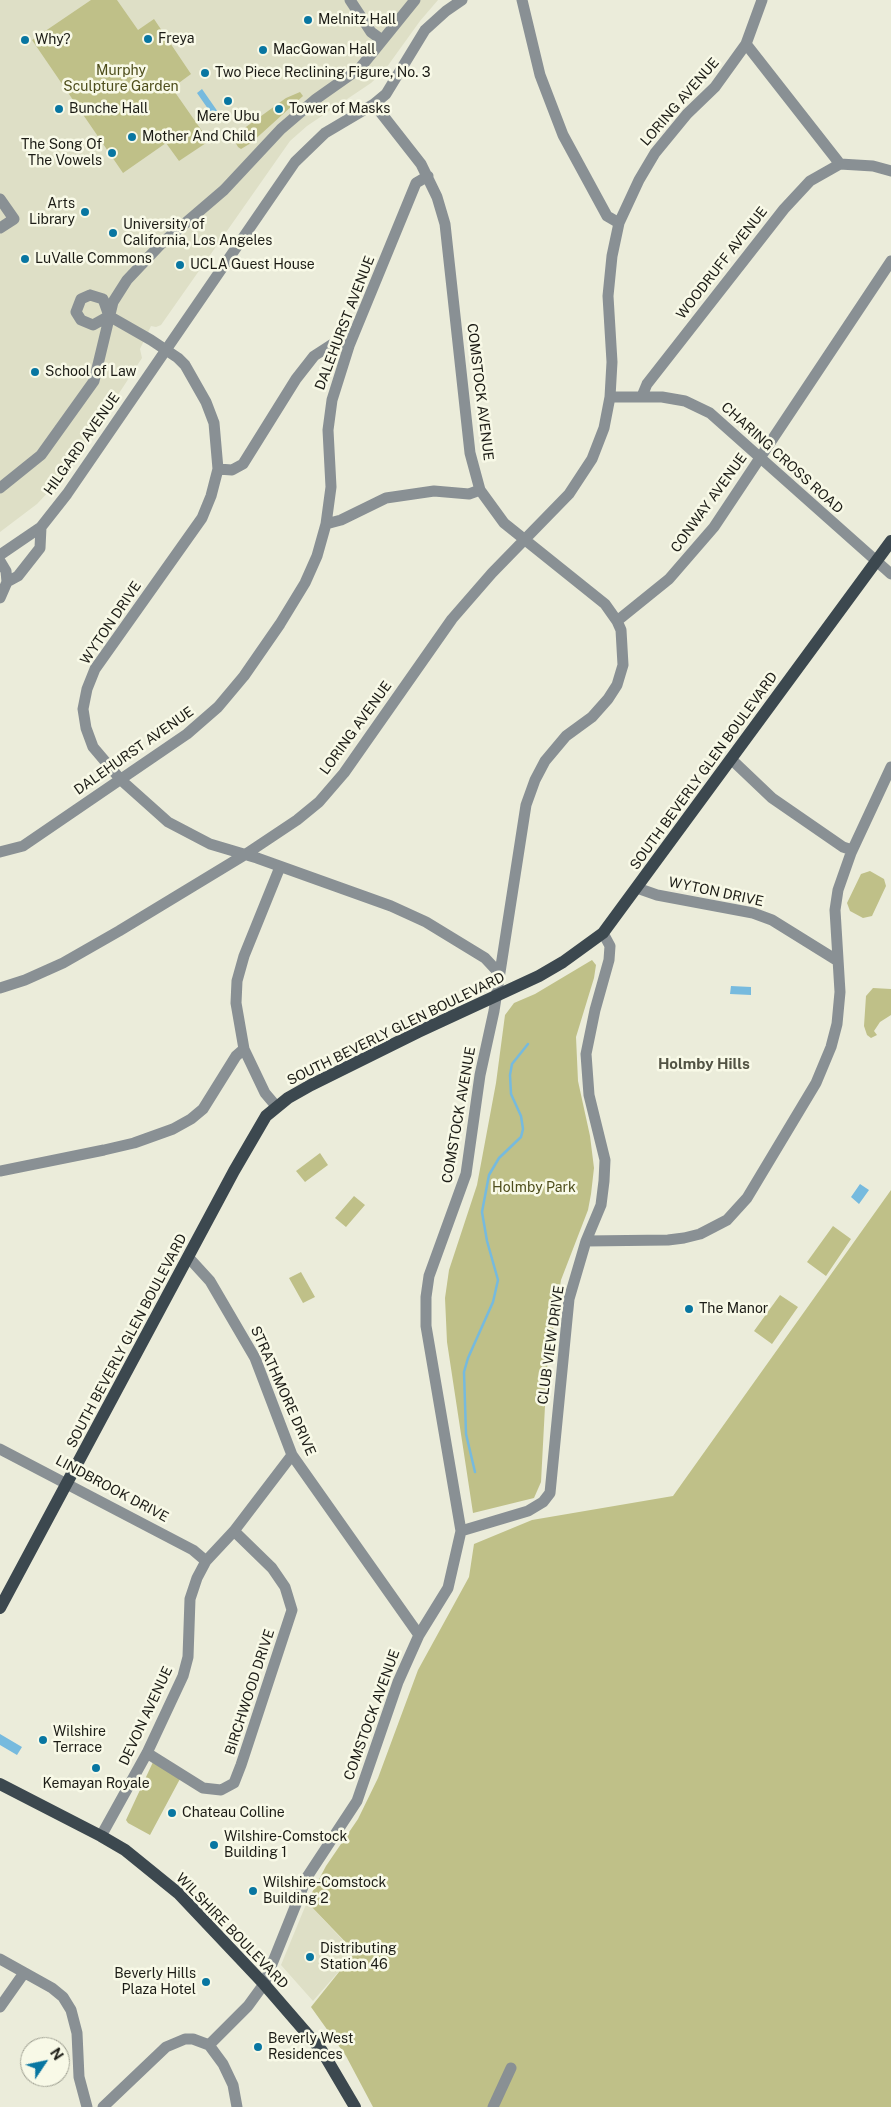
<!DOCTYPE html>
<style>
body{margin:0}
#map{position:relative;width:891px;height:2107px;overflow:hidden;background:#ebecda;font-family:"Public Sans",sans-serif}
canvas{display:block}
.north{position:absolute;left:20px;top:2037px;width:50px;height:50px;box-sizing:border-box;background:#f8f9e7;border:1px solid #a0a193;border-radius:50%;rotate:56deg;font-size:14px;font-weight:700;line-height:20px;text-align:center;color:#1c1c16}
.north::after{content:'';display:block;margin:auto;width:18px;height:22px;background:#0876a1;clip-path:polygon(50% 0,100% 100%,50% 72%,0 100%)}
</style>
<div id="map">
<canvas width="891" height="2107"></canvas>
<div class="north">N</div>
</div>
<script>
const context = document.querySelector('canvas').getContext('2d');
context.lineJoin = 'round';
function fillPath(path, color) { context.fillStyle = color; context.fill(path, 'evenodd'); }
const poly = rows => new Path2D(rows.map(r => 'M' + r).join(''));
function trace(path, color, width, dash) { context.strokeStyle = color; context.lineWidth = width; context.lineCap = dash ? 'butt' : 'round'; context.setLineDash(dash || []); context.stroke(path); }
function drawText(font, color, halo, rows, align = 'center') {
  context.font = font + ' "Public Sans",sans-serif'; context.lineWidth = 5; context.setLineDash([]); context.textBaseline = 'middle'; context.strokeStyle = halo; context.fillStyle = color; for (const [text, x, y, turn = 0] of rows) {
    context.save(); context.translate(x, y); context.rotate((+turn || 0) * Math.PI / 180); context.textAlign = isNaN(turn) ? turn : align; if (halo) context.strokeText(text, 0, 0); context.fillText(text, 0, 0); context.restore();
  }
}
fillPath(poly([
 [0,0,438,0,420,21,384,71,371,83,307,126,290,141,161,325,156,327,151,326,140,349,142,358,97,427,52,488,37,504,0,532],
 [307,1902,355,1953,313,2001,281,1965]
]), '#dedfc6');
fillPath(poly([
 [91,0,117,0,138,30,154,19,191,74,172,88,209,141,179,161,166,143,123,173,32,40],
 [300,92,303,96,251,143,241,149,238,147,234,140,239,132,286,98],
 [870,871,884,879,886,886,872,916,863,918,850,911,847,903,861,874],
 [592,960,596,965,594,978,576,1037,578,1081,590,1136,594,1168,591,1194,588,1210,561,1280,547,1368,541,1482,534,1498,473,1513,447,1342,445,1298,449,1270,477,1185,496,1083,505,1015,514,1003,535,994],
 [873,988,891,989,891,1015,880,1022,874,1031,877,1035,871,1038,867,1035,864,1026,866,996],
 [320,1153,328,1165,305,1182,296,1171],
 [891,1190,891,2107,373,2107,346,2056,311,2007,355,1952,307,1902,326,1866,358,1819,378,1778,418,1670,469,1577,474,1544,532,1520,673,1496],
 [354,1196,365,1205,346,1227,335,1218],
 [833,1226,851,1239,826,1276,807,1262],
 [301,1272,315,1297,303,1303,289,1278],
 [780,1295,798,1307,772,1344,754,1331],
 [153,1762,181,1777,150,1835,128,1823,126,1820]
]), '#bfc088');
fillPath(poly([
 [202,89,218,112,213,116,197,93],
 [731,986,751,987,751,995,730,994],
 [860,1184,869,1190,859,1204,851,1197],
 [0,1734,22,1747,17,1755,0,1745]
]), '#76bade');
trace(poly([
 [475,1472,466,1434,464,1372,468,1358,493,1302,498,1280,487,1241,482,1212,489,1175,499,1158,521,1137,523,1129,521,1116,511,1094,510,1075,512,1064,528,1044]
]), '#76bade', 2.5);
trace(poly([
 [350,0,371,32,382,40],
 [746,44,840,164,873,166,891,171],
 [0,199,14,219,0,228],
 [619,223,639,180,655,153,687,114,715,87,746,44,762,0],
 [90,295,103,299,109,316,93,325,81,320,76,312,81,299,90,295],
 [109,316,151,340,178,358,185,365,206,402,214,423,218,469,211,496,202,518,95,669,87,689,83,709,86,728,93,747,121,780,168,822,210,844,257,858,391,906,426,922,485,958,499,973],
 [642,396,647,384,784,209,810,181,840,164],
 [610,397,662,397,685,401,710,413,891,574],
 [218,469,232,470,243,464,296,379,314,356,331,345,338,344,349,346],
 [0,488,41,455,94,381,113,302,127,280,161,244,224,190,281,129,316,99,360,68,415,0],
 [326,524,341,520,386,498,434,491,469,494,480,490],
 [0,555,41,527,67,494,295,162,325,133,374,104,386,94,425,30,446,11,462,0],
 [0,561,6,571,7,582,0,598],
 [7,582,18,576,40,548,41,527],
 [617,621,669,579,714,527,891,261],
 [731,759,772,798,843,847,852,850],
 [0,852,23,846,187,734,218,707,244,676,280,624,305,583,317,556,326,524,331,487,328,430,332,400,349,346,416,183,428,176],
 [637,888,657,895,753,913,772,920,838,961],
 [0,988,25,980,63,963,119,931,246,854,297,820,319,802,344,773,452,619,492,573,569,494,592,459,604,428,610,397,612,362,608,296,612,256,619,223,607,216,563,135,540,75,522,0],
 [276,1106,265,1093,244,1049,236,1003,237,981,244,956,280,867],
 [0,1171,104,1150,134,1143,173,1129,191,1119,203,1109,236,1056,244,1049],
 [586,1241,668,1240,684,1238,700,1234,727,1220,747,1198,816,1083,831,1047,837,1024,840,992,835,910,838,890,851,853,891,767],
 [189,1258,210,1281,255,1358,292,1455,419,1635],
 [0,1449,193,1550,206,1561],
 [461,1531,528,1511,543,1502,550,1493,569,1299,586,1241,601,1205,604,1181,605,1160,589,1095,586,1054,595,1010,609,960,610,946,603,933],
 [147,1753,203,1788,221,1790,234,1783,241,1765,292,1610,285,1587,272,1568,234,1531],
 [101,1836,147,1753,183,1676,188,1657,190,1599,197,1578,206,1561,234,1531,292,1455],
 [0,1959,52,1988,63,1997,71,2010,77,2033,79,2077,87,2107],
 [0,2007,24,1973],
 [209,2045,248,2006,264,1984,307,1877,357,1801,398,1682,419,1635,448,1588,461,1531,426,1326,426,1297,429,1276,466,1174,480,1075,494,1011,526,805,535,780,545,761,566,736,592,717,608,699,617,685,623,665,621,630,617,621,605,604,504,523,480,490,470,453,445,224,437,197,421,164,374,104],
 [103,2107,166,2047,185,2039,193,2039,209,2045,223,2064,233,2085,237,2107],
 [493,2107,511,2068]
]), '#899094', 11);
trace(poly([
 [0,1608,234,1171,266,1116,288,1098,311,1085,418,1032,539,976,563,962,603,933,891,541],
 [0,1784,101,1836,125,1850,178,1893,264,1984,322,2051,355,2107]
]), '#3c484f', 12);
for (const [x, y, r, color] of [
 [308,20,5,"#0876a1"],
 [148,39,5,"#0876a1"],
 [25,40,5,"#0876a1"],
 [263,50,5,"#0876a1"],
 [205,73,5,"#0876a1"],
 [228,101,5,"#0876a1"],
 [59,109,5,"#0876a1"],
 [279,109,5,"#0876a1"],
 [132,137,5,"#0876a1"],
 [112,153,5,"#0876a1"],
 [85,212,5,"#0876a1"],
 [113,233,5,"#0876a1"],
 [25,259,5,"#0876a1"],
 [180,265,5,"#0876a1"],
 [35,372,5,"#0876a1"],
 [689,1309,5,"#0876a1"],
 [43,1740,5,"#0876a1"],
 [96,1768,5,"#0876a1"],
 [172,1813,5,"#0876a1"],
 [214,1845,5,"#0876a1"],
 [253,1891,5,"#0876a1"],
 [310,1957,5,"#0876a1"],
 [206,1982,5,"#0876a1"],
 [258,2047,5,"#0876a1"]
]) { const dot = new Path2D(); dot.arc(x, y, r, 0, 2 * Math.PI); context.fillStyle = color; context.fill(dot); trace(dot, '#f8f9e7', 2); }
drawText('14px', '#1c1c16', '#f8f9e7', [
 ["Melnitz Hall",318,20],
 ["Freya",158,39],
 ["Why?",35,40],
 ["MacGowan Hall",273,50],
 ["Two Piece Reclining Figure, No. 3",215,73],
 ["Bunche Hall",69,109],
 ["Tower of Masks",289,109],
 ["Mere Ubu",228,117,"center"],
 ["Mother And Child",142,137],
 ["The Song Of",102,145,"right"],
 ["The Vowels",102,161,"right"],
 ["Arts",75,204,"right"],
 ["Library",75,220,"right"],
 ["University of",123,225],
 ["California, Los Angeles",123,241],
 ["LuValle Commons",35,259],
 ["UCLA Guest House",190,265],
 ["School of Law",45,372],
 ["The Manor",699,1309],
 ["Wilshire",53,1732],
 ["Terrace",53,1748],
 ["Kemayan Royale",96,1784,"center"],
 ["Chateau Colline",182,1813],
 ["Wilshire-Comstock",224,1837],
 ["Building 1",224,1853],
 ["Wilshire-Comstock",263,1883],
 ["Building 2",263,1899],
 ["Distributing",320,1949],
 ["Station 46",320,1965],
 ["Beverly Hills",196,1974,"right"],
 ["Plaza Hotel",196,1990,"right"],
 ["Beverly West",268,2039],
 ["Residences",268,2055]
], 'left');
drawText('14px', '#4e4e1c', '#f8f9e7', [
 ["Murphy",121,71],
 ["Sculpture Garden",121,87],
 ["Holmby Park",534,1188]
]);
drawText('14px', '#1c1c16', '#f8f9e7', [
 ["LORING AVENUE",680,102,-49],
 ["WOODRUFF AVENUE",722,263,-52],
 ["DALEHURST AVENUE",345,323,-69],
 ["COMSTOCK AVENUE",480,392,83],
 ["HILGARD AVENUE",82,444,-55],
 ["CHARING CROSS ROAD",782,458,42],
 ["CONWAY AVENUE",709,503,-54],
 ["WYTON DRIVE",111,623,-56],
 ["LORING AVENUE",356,728,-54],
 ["DALEHURST AVENUE",134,751,-35],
 ["SOUTH BEVERLY GLEN BOULEVARD",704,771,-54],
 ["WYTON DRIVE",716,892,12],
 ["SOUTH BEVERLY GLEN BOULEVARD",396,1029,-26],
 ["COMSTOCK AVENUE",459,1115,-80],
 ["SOUTH BEVERLY GLEN BOULEVARD",127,1341,-62],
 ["CLUB VIEW DRIVE",551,1345,-82],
 ["STRATHMORE DRIVE",283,1391,66],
 ["LINDBROOK DRIVE",112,1489,28],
 ["BIRCHWOOD DRIVE",250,1692,-72],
 ["COMSTOCK AVENUE",372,1715,-70],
 ["DEVON AVENUE",146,1716,-65],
 ["WILSHIRE BOULEVARD",232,1931,46]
]);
drawText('bold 15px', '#525344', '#f8f9e7', [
 ["Holmby Hills",704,1064]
]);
</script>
